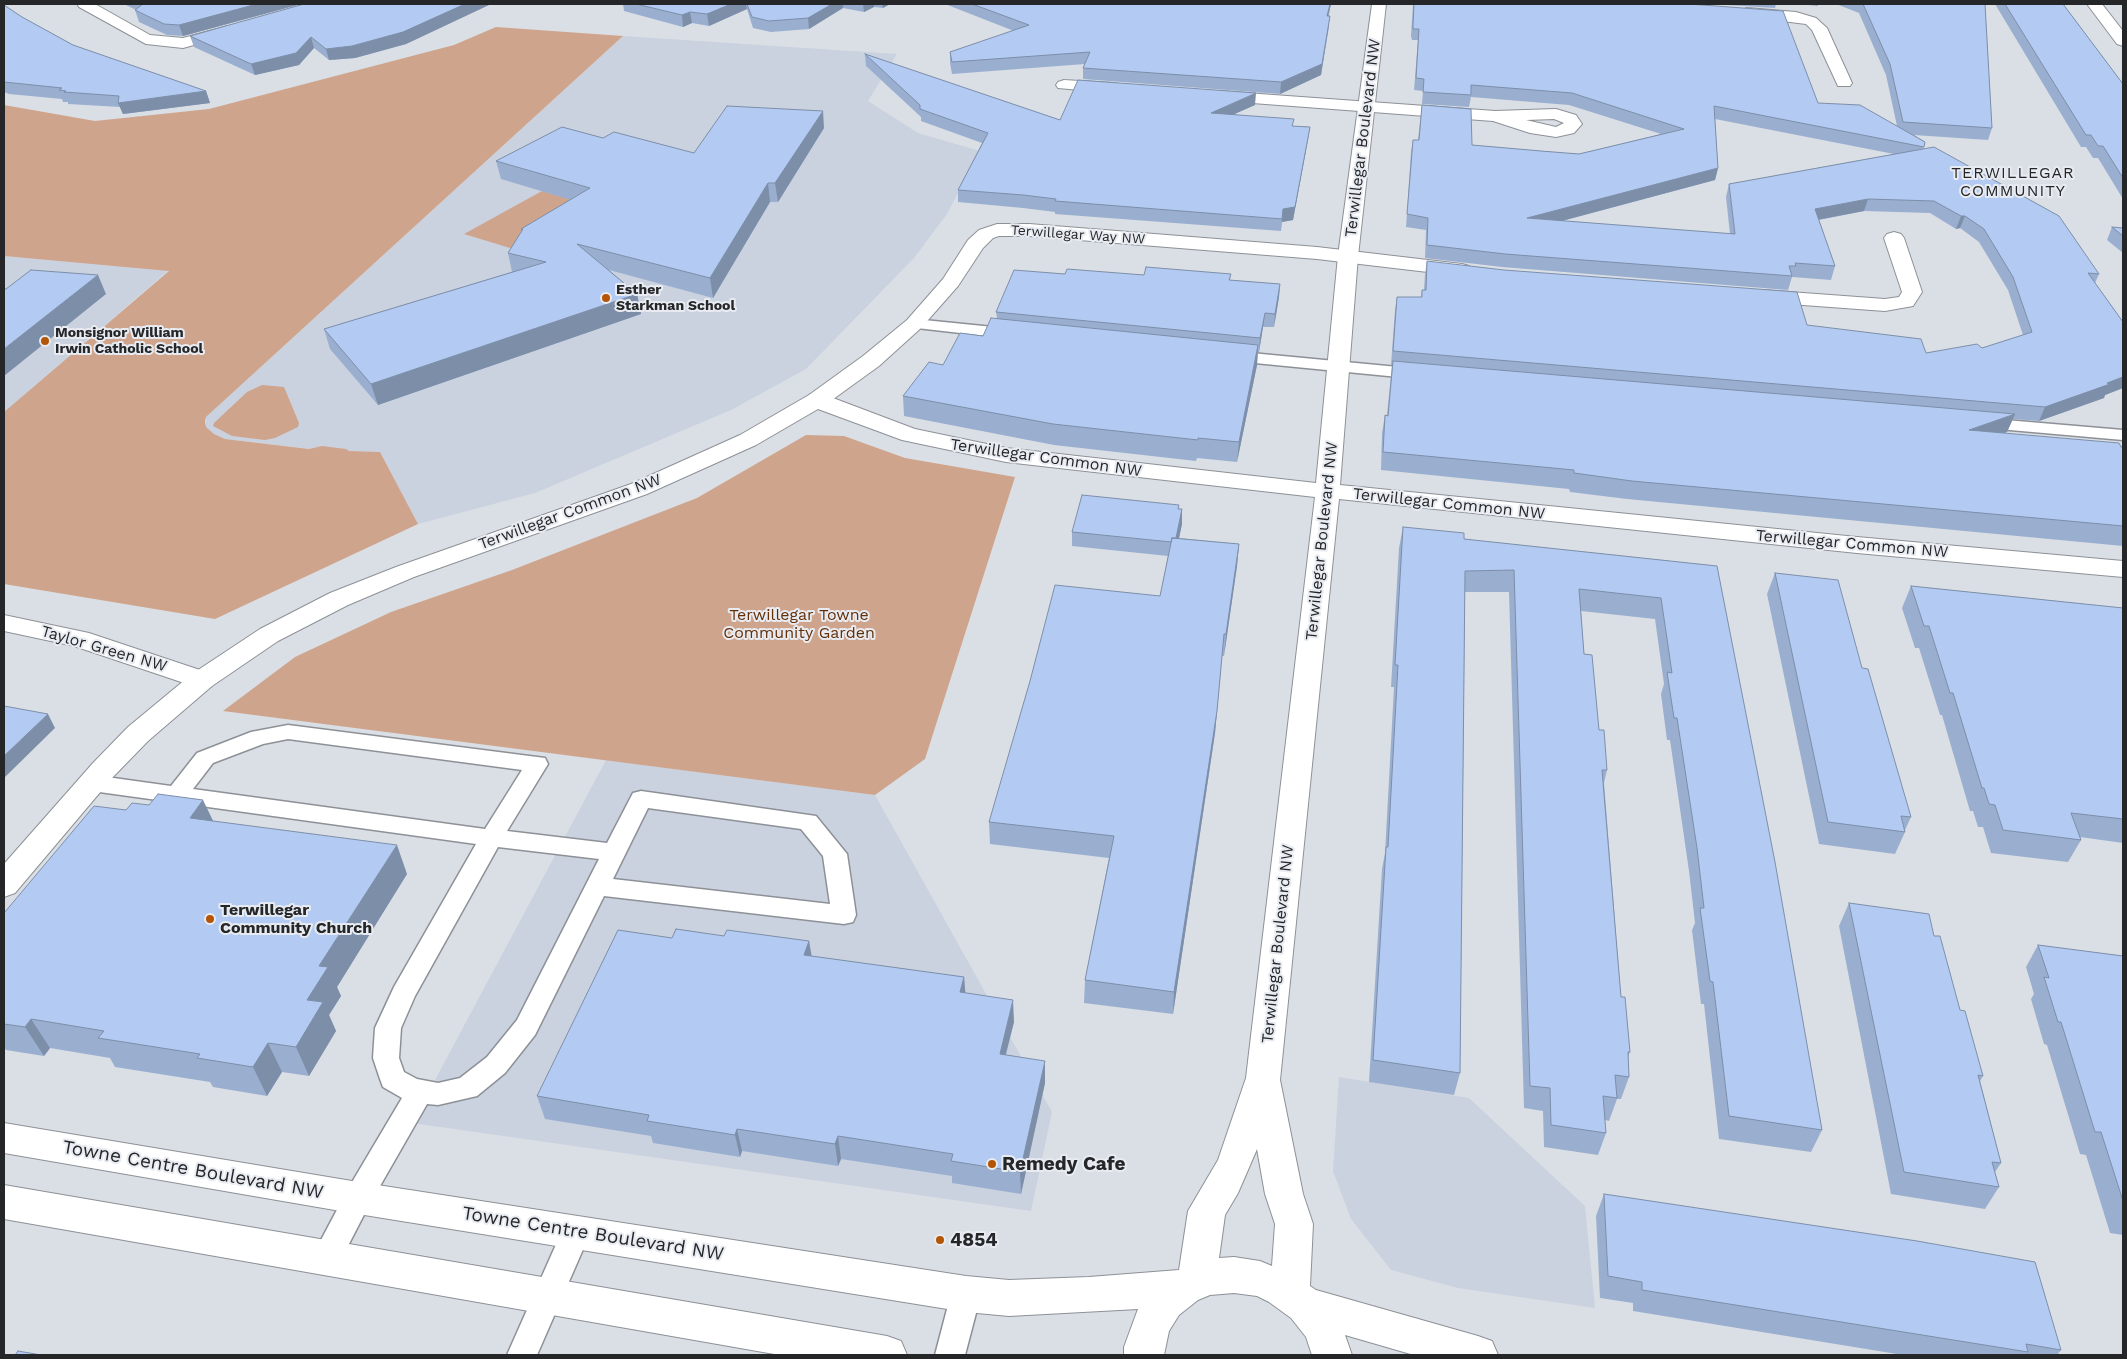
<!DOCTYPE html>
<style>
body{margin:0}
#map{position:relative;width:2127px;height:1359px;overflow:hidden;background:#dadfe5;font-family:"Work Sans",sans-serif}
canvas{display:block}
.frame{position:absolute;inset:0;border:5px solid #242628;pointer-events:none}
</style>
<div id="map">
<canvas width="2127" height="1359"></canvas>
<div class="frame"></div>
</div>
<script>
const context = document.querySelector('canvas').getContext('2d');
context.lineJoin = 'round';
function fillPath(path, color) { context.fillStyle = color; context.fill(path, 'evenodd'); }
const poly = rows => new Path2D(rows.map(r => 'M' + r).join(''));
function trace(path, color, width, dash) { context.strokeStyle = color; context.lineWidth = width; context.lineCap = dash ? 'butt' : 'round'; context.setLineDash(dash || []); context.stroke(path); }
function drawText(font, color, halo, rows, align = 'center') {
  context.font = font + ' "Work Sans",sans-serif'; context.lineWidth = 4; context.setLineDash([]); context.textBaseline = 'middle'; context.strokeStyle = halo; context.fillStyle = color; for (const [text, x, y, turn = 0] of rows) {
    context.save(); context.translate(x, y); context.rotate((+turn || 0) * Math.PI / 180); context.textAlign = isNaN(turn) ? turn : align; if (halo) context.strokeText(text, 0, 0); context.fillText(text, 0, 0); context.restore();
  }
}
fillPath(poly([
 [623,36,897,54,868,101,918,133,980,151,947,214,914,258,806,369,731,410,535,493,418,524,380,452,327,451,225,439,214,434,206,427,206,417],
 [4,256,169,270,4,412],
 [606,760,875,795,1052,1112,1031,1211,412,1123],
 [1339,1077,1469,1098,1585,1206,1595,1308,1458,1288,1391,1270,1351,1219,1333,1171]
]), '#cad2df');
fillPath(poly([
 [496,27,623,36,206,417,205,421,206,427,214,434,225,439,309,449,322,446,346,449,349,451,380,452,418,524,215,619,4,584,4,412,169,271,4,256,4,105,95,121,209,109,454,45],
 [542,191,586,204,510,248,464,234],
 [262,385,284,387,299,423,298,427,275,438,265,440,232,436,213,426,214,423,247,392],
 [806,435,844,436,905,458,1015,477,925,759,875,795,223,711,295,657,391,612,512,570,697,498]
]), '#cfa48c');
const service = poly([
 [914,319,1013,329,1021,334,1013,339,908,327,906,324,908,321,914,319],
 [1230,351,1419,369,1425,370,1427,374,1425,378,1419,379,1224,360,1222,356,1224,352,1230,351],
 [1982,418,2123,430,2123,440,1976,427,1973,423,1976,419,1982,418],
 [288,725,545,758,548,764,507,831,607,843,633,793,641,791,816,816,847,854,856,915,853,922,844,924,604,896,535,1035,505,1073,477,1096,438,1105,427,1104,368,1207,336,1269,326,1272,316,1269,311,1259,348,1189,402,1098,383,1087,380,1079,373,1058,375,1028,394,987,476,844,92,791,84,789,81,783,84,777,92,775,171,786,197,753,251,732,288,725],
 [288,739,522,770,485,829,193,789,213,763,263,744,288,739],
 [648,808,801,829,823,856,830,904,613,879,648,808],
 [498,847,599,859,517,1020,487,1057,460,1078,438,1083,417,1079,404,1072,399,1058,401,1028,415,996,498,847],
 [576,1218,586,1222,591,1231,537,1355,507,1355,566,1222,576,1218],
 [966,1280,977,1284,981,1294,965,1355,935,1355,951,1294,955,1284,966,1280]
]);
const minor = poly([
 [77,4,95,4,150,35,183,38,228,26,236,31,233,34,183,48,146,44,79,7,77,4],
 [2087,4,2102,4,2123,31,2123,46,2117,44,2087,4],
 [1747,8,1796,12,1816,18,1827,28,1852,83,1850,86,1838,86,1812,30,1806,24,1742,16,1739,13,1742,10,1747,8],
 [1064,80,1113,83,1119,84,1121,88,1119,92,1113,93,1058,88,1056,85,1058,82,1064,80],
 [1218,91,1495,111,1556,109,1576,115,1582,124,1574,133,1556,137,1530,133,1493,121,1212,100,1210,96,1212,92,1218,91],
 [1554,119,1564,123,1556,127,1526,120,1554,119],
 [997,224,1029,224,1317,247,1462,264,1469,266,1472,270,1469,274,1462,276,1317,259,1029,236,999,236,993,238,983,248,958,286,921,328,879,366,825,405,817,407,809,405,806,400,809,395,863,356,907,320,943,279,968,240,979,230,997,224],
 [1894,232,1901,234,1904,238,1922,292,1913,306,1885,311,1762,302,1755,300,1752,296,1755,292,1762,290,1885,299,1899,297,1902,292,1884,238,1887,234,1894,232],
 [4,615,89,633,212,674,216,680,212,686,202,689,74,646,4,631,4,615]
]);
const tertiary = poly([
 [1372,4,1386,4,1358,256,1340,485,1857,537,2123,561,2123,577,1857,553,1339,499,1280,1080,1303,1194,1313,1224,1310,1286,1316,1290,1478,1336,1492,1341,1498,1355,1414,1355,1345,1335,1352,1355,1312,1355,1306,1337,1291,1318,1269,1302,1257,1296,1234,1293,1210,1295,1198,1300,1179,1315,1169,1331,1164,1355,1124,1355,1124,1347,1138,1309,1009,1316,966,1312,358,1214,4,1153,4,1123,358,1182,966,1276,1009,1280,1089,1277,1179,1270,1188,1211,1218,1160,1246,1078,1315,497,1006,462,902,440,818,409,756,445,647,494,414,577,348,605,278,641,212,686,148,741,113,777,15,893,4,897,4,864,93,763,128,727,192,674,260,629,330,593,396,567,631,484,740,435,809,395,817,393,825,395,915,429,1006,448,1316,483,1338,256,1372,4],
 [1257,1149,1265,1194,1275,1224,1272,1266,1260,1261,1234,1257,1219,1258,1225,1215,1238,1193,1257,1149],
 [4,1185,887,1336,901,1341,907,1355,780,1355,4,1219,4,1185]
]);
trace(service, '#8d9197', 3);
trace(minor, '#8d9197', 2);
trace(tertiary, '#8d9197', 2);
fillPath(service, '#fff');
fillPath(minor, '#fff');
fillPath(tertiary, '#fff');
fillPath(poly([
 [124,4,301,4,183,36,167,35,139,22,135,10,136,10],
 [304,4,491,4,406,44,355,58,329,60,314,48,299,65,255,75,194,47,190,36],
 [623,4,890,4,883,8,874,7,864,12,843,8,809,29,771,32,753,28,747,9,709,26,692,23,683,27,624,11],
 [945,4,1331,4,1328,16,1329,27,1321,75,1280,94,1083,79,1083,68,1085,64,952,74,950,63,950,52,1014,31],
 [1413,4,1689,4,1818,103,1897,126,1886,75,1859,13,1836,4,1985,4,1992,128,1988,140,1914,135,1925,142,1923,149,2099,274,2095,283,2123,322,2123,388,2105,395,2104,398,2039,421,2013,419,2007,432,2004,433,2123,447,2123,546,1627,499,1570,492,1569,489,1381,470,1382,433,1385,415,1387,415,1392,365,1391,365,1395,310,1397,297,1421,297,1422,290,1424,290,1425,274,1427,261,1807,325,1926,353,1982,348,2023,335,2008,290,1979,242,1960,228,1956,229,1930,213,1864,211,1819,220,1835,266,1831,280,1792,277,1788,290,1502,267,1425,258,1426,230,1406,227,1411,152,1413,140,1418,140,1422,105,1472,145,1541,151,1579,154,1661,134,1569,105,1471,97,1469,107,1422,104,1423,91,1414,90,1418,40,1412,40,1411,36],
 [1715,119,1894,154,1729,184,1726,197,1730,234,1562,221,1715,180,1718,168],
 [1710,4,1776,4,1775,8],
 [1798,4,1818,4,1818,6],
 [1995,4,2063,4,2123,84,2123,199,2098,158,2093,158,2086,147,2081,147],
 [4,5,22,17,73,45,206,91,210,103,123,114,120,107,68,104,68,102,63,102,62,99,9,94,4,92],
 [865,54,1060,120,1255,105,1234,114,1293,126,1310,127,1308,139,1293,220,1282,222,1281,231,1055,214,1055,212,1023,208,958,202,958,190,982,143,921,121,921,117,866,66],
 [824,128,778,202,770,202,713,298,609,270,637,294,641,314,378,405,330,349,324,329,512,272,508,253,522,231,521,229,571,200,501,179,496,161,603,138,694,153],
 [2112,227,2123,228,2123,253,2107,240],
 [1065,274,1144,275,1231,274,1230,280,1280,284,1279,297,1274,327,1263,327,1259,352,1258,352,1257,365,1237,462,1197,458,1196,461,1054,445,904,416,903,396,943,365,983,336,997,318,996,312],
 [1179,505,1178,509,1182,509,1182,524,1179,538,1239,544,1237,566,1224,656,1222,656,1215,733,1173,1014,1084,1003,1085,980,1109,858,990,844,989,822,1160,596,1168,556,1072,546,1072,532],
 [1403,527,1464,539,1717,566,1822,1130,1811,1152,1719,1139,1704,1004,1701,1004,1692,930,1695,923,1689,871,1670,740,1667,740,1661,694,1664,684,1655,619,1581,611,1584,654,1607,770,1604,783,1621,997,1630,1052,1628,1057,1629,1077,1621,1099,1617,1099,1609,1121,1605,1120,1606,1133,1598,1155,1544,1147,1543,1111,1524,1108,1509,592,1465,592,1460,1073,1454,1095,1369,1082,1382,869,1385,853,1394,687,1391,687,1399,548],
 [1775,573,1862,668,1911,817,1905,830,1905,832,1895,854,1819,844,1767,594],
 [1911,586,2123,608,2123,844,2123,843,2080,837,2081,840,2068,862,1991,853,1983,827,1978,827,1973,811,1970,811,1942,715,1940,715,1919,648,1915,648,1902,608],
 [213,821,407,874,337,987,341,996,329,1015,336,1031,309,1076,282,1072,267,1096,213,1087,210,1082,115,1067,110,1058,50,1048,44,1056,6,1050,4,1047,4,913],
 [1849,903,1934,936,1983,1076,1980,1081,2001,1163,1995,1172,1999,1187,1985,1209,1891,1194,1839,926],
 [724,936,809,941,811,956,964,977,965,993,1014,1022,1006,1055,1045,1083,1021,1194,952,1183,952,1176,841,1159,838,1166,742,1151,740,1157,653,1143,651,1136,545,1119,537,1096],
 [2038,945,2123,956,2123,1235,2110,1233,2086,1155,2080,1154,2047,1045,2044,1044,2031,999,2034,994,2026,967],
 [1604,1194,2061,1350,2057,1355,1903,1355,1633,1311,1633,1303,1600,1298,1596,1216]
]), '#9aafd0');
fillPath(poly([
 [257,4,301,4,183,36,179,25],
 [465,4,491,4,406,44,355,58,329,60,326,49],
 [731,4,746,4,747,9,709,26,707,14],
 [832,4,843,4,843,8,809,29,808,18],
 [863,4,874,4,874,7,864,12],
 [882,4,890,4,883,8],
 [1330,4,1331,4,1326,27,1327,16],
 [690,12,692,23,683,27,682,15],
 [1330,16,1321,75,1280,94,1281,82],
 [311,37,314,48,299,65,255,75,251,64],
 [206,91,210,103,123,114,118,103],
 [1256,93,1255,105,1210,125,1211,113],
 [823,111,824,128,778,202,775,183],
 [1310,127,1308,139,1293,220,1282,222,1281,231,1283,209],
 [1718,168,1715,180,1524,231,1527,218],
 [768,183,770,202,713,298,710,278],
 [1868,199,1864,211,1811,221,1815,209],
 [1961,216,1965,216,1960,228,1956,229],
 [98,275,106,294,4,376,4,349],
 [1280,284,1279,297,1274,327,1275,314],
 [637,294,641,314,378,405,371,384],
 [1265,313,1263,327,1259,352,1260,338],
 [1258,345,1257,365,1237,462,1239,442],
 [2123,377,2123,388,2105,395,2104,398,2039,421,2045,407],
 [2015,414,2007,432,1961,448,1969,430],
 [1182,509,1182,524,1175,557,1175,542],
 [1239,544,1237,566,1224,656,1226,634],
 [1222,656,1215,733,1173,1014,1174,992],
 [48,714,55,728,4,778,4,756],
 [203,800,217,829,190,818],
 [397,845,407,874,337,987,341,996,329,1015,336,1031,309,1076,296,1047,307,1000,319,966],
 [809,941,813,964,804,955],
 [964,977,966,999,960,992],
 [1013,1000,1014,1022,1000,1076,1000,1054],
 [31,1019,50,1048,44,1056,25,1027],
 [268,1043,282,1072,267,1096,253,1067],
 [1045,1061,1045,1083,1021,1194,1020,1172],
 [737,1129,742,1151,740,1157,735,1135],
 [838,1136,841,1159,838,1166,835,1144]
]), '#7d8ea9');
const building = poly([
 [143,4,257,4,179,25,164,24,135,10,143,4],
 [304,4,465,4,403,32,352,46,326,49,311,37,296,53,251,64,190,36,304,4],
 [636,4,731,4,707,14,690,12,682,15,636,4],
 [747,4,832,4,808,18,769,21,752,17,747,4],
 [972,4,1330,4,1327,16,1330,16,1322,64,1281,82,1083,68,1090,52,952,62,950,52,1029,25,972,4],
 [1414,4,1689,4,1783,11,1818,103,1860,105,1925,142,1924,147,1714,106,1718,168,1527,218,1735,234,1729,184,1934,147,2059,216,2099,274,2088,273,2123,322,2123,377,2107,383,2110,384,2045,407,1393,351,1397,297,1422,297,1422,290,1426,290,1427,261,1504,270,1797,292,1807,325,1921,339,1926,353,1977,344,1982,348,2032,332,2013,277,1984,229,1965,216,1961,216,1934,201,1868,199,1815,209,1835,266,1795,263,1796,266,1789,266,1792,276,1505,254,1427,245,1428,218,1407,214,1413,140,1419,140,1422,105,1471,109,1472,145,1541,151,1579,154,1684,129,1572,93,1471,85,1471,95,1423,92,1424,79,1416,78,1419,29,1413,29,1413,25,1414,4],
 [1863,4,1985,4,1992,128,1903,122,1890,64,1863,4],
 [2005,4,2063,4,2123,84,2123,178,2103,146,2098,146,2091,135,2086,135,2005,4],
 [4,5,22,17,73,45,206,91,118,103,119,96,64,92,66,91,59,90,62,88,4,82,4,5],
 [865,54,1060,120,1078,80,1256,93,1211,113,1294,119,1292,126,1310,127,1295,207,1283,209,1282,219,1055,201,1056,199,1023,195,958,190,988,133,920,109,920,105,865,54],
 [727,106,823,111,775,183,768,183,710,278,577,244,637,294,371,384,324,329,546,262,508,253,523,229,521,229,590,188,496,161,562,127,603,138,614,132,694,153,727,106],
 [2112,227,2123,228,2123,236,2112,227],
 [1146,267,1231,274,1229,280,1280,284,1275,314,1265,313,1260,338,996,312,1014,270,1065,274,1067,269,1144,275,1146,267],
 [31,270,98,275,4,349,4,289,6,289,31,270],
 [991,318,1258,345,1239,442,1198,438,1198,440,1053,424,903,396,929,362,943,365,960,333,983,336,991,318],
 [1393,361,2015,414,1969,430,2119,443,2121,447,2123,447,2123,526,1632,481,1574,473,1574,470,1383,452,1385,415,1388,416,1393,361],
 [1082,495,1179,505,1178,509,1182,509,1176,538,1172,538,1171,542,1072,532,1082,495],
 [1403,527,1464,533,1464,539,1717,566,1775,862,1822,1130,1729,1116,1713,982,1710,981,1700,908,1704,908,1697,848,1677,718,1674,718,1667,672,1672,673,1661,598,1579,589,1584,654,1592,655,1599,730,1604,730,1607,770,1602,770,1621,997,1625,997,1630,1052,1628,1052,1629,1077,1615,1075,1617,1098,1603,1096,1606,1133,1551,1125,1550,1088,1530,1086,1514,570,1465,571,1460,1073,1373,1060,1386,847,1388,847,1398,665,1395,665,1403,527],
 [1172,538,1239,544,1226,634,1224,634,1217,711,1174,992,1085,980,1114,836,989,822,1030,681,1055,585,1160,596,1172,538],
 [1775,573,1838,580,1862,668,1868,669,1911,817,1901,816,1905,832,1828,822,1775,573],
 [1911,586,2123,608,2123,819,2071,813,2081,840,2003,830,1995,805,1989,804,1984,788,1982,788,1953,693,1950,693,1929,626,1924,626,1911,586],
 [4,706,48,714,4,756,4,706],
 [158,794,203,800,190,818,397,845,319,966,328,967,307,1000,323,1002,296,1047,268,1043,253,1067,197,1058,200,1054,98,1038,104,1031,31,1019,25,1027,4,1024,4,913,94,806,126,810,132,803,149,805,158,794],
 [1849,903,1929,914,1934,936,1940,936,1960,1010,1965,1011,1983,1076,1978,1075,2001,1163,1992,1162,1999,1187,1904,1172,1849,903],
 [676,929,724,936,727,930,809,941,804,955,964,977,960,992,1013,1000,1000,1054,1045,1061,1020,1172,951,1161,953,1154,838,1136,835,1144,737,1129,735,1135,647,1121,649,1115,537,1096,618,930,672,938,676,929],
 [2038,945,2123,956,2123,1201,2101,1132,2095,1132,2061,1022,2058,1022,2044,977,2049,978,2038,945],
 [1604,1194,1917,1241,2035,1262,2061,1350,2026,1344,2028,1352,1642,1290,1642,1282,1608,1276,1604,1194],
 [18,1351,41,1355,15,1355,18,1351]
]);
fillPath(building, '#b3cbf2');
trace(building, '#7d8ea9', 1);
for (const [x, y, r, color] of [
 [606,298,5,"#b35504"],
 [45,341,5,"#b35504"],
 [210,919,5,"#b35504"],
 [992,1164,5,"#b35504"],
 [940,1240,5,"#b35504"]
]) { const dot = new Path2D(); dot.arc(x, y, r, 0, 2 * Math.PI); context.fillStyle = color; context.fill(dot); trace(dot, '#e8ecf2', 2); }
drawText('14px', '#242628', '#e8ecf2', [
 ["Terwillegar Way NW",1078,235,4]
]);
drawText('bold 14px', '#242628', '#e8ecf2', [
 ["Esther",616,290],
 ["Starkman School",616,306],
 ["Monsignor William",55,333],
 ["Irwin Catholic School",55,349]
], 'left');
drawText('16px', '#242628', '#e8ecf2', [
 ["Terwillegar Boulevard NW",1363,138,-83],
 ["Terwillegar Common NW",1046,458,8],
 ["Terwillegar Common NW",1449,504,6],
 ["Terwillegar Common NW",570,512,-20],
 ["Terwillegar Boulevard NW",1322,541,-84],
 ["Terwillegar Common NW",1852,544,5],
 ["Taylor Green NW",104,649,16],
 ["Terwillegar Boulevard NW",1278,944,-84]
]);
context.letterSpacing = '1px';
drawText('16px', '#242628', '#e8ecf2', [
 ["TERWILLEGAR",2013,173],
 ["COMMUNITY",2013,191]
]);
context.letterSpacing = '0px';
drawText('16px', '#653008', '#e8ecf2', [
 ["Terwillegar Towne",799,615],
 ["Community Garden",799,633]
]);
drawText('bold 16px', '#242628', '#e8ecf2', [
 ["Terwillegar",220,910],
 ["Community Church",220,928]
], 'left');
drawText('bold 19px', '#242628', '#e8ecf2', [
 ["Remedy Cafe",1002,1164],
 ["4854",950,1240]
], 'left');
drawText('19px', '#242628', '#e8ecf2', [
 ["Towne Centre Boulevard NW",193,1170,10],
 ["Towne Centre Boulevard NW",593,1234,9]
]);
</script>
